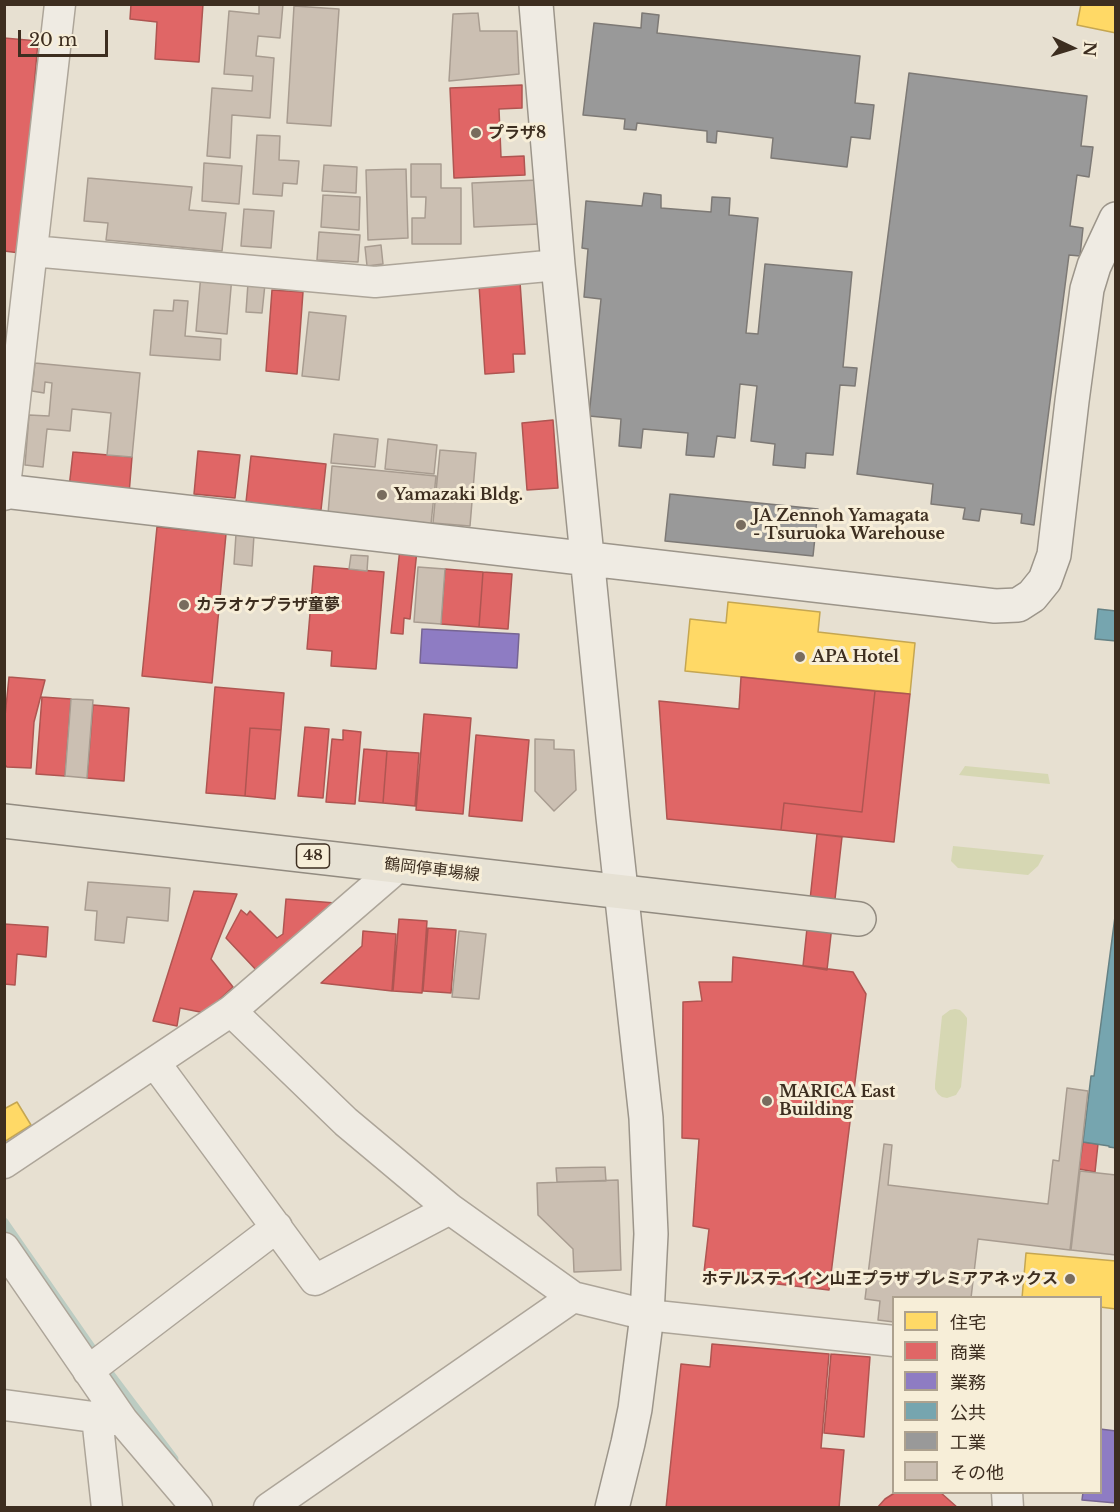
<!DOCTYPE html>
<meta charset="utf-8">
<style>
body{margin:0}
#map{position:relative;width:1120px;height:1512px;overflow:hidden;background:#e7e0d1;font-family:"Libre Baskerville","Noto Sans JP",serif}
canvas{display:block}
.frame{position:absolute;inset:0;border:6px solid #3d2e20;pointer-events:none}
.legend{position:absolute;left:892px;top:1296px;width:210px;height:198px;box-sizing:border-box;background:#f7eed8;border:2px solid #ada18e;margin:0;padding:8px 10px;list-style:none;font-size:18px;color:#3d2e20}
.legend li{display:flex;align-items:center;gap:12px;height:30px}
.legend b{width:30px;border:2px solid #ada18e}
.north{position:absolute;left:1042px;top:18px;width:60px;height:60px;-webkit-text-stroke:4px #f7eed8;paint-order:stroke;rotate:94deg;font-size:16px;font-weight:700;line-height:24px;text-align:center;color:#3d2e20}
.north::after{content:'';display:block;margin:auto;width:21px;height:27px;background:#3d2e20;clip-path:polygon(50% 0,100% 100%,50% 72%,0 100%)}
.scale{position:absolute;left:18px;top:30px;width:90px;height:27px;box-sizing:border-box;border:3px solid #3d2e20;border-top:0;padding-left:8px;font-size:18px;line-height:21px;white-space:nowrap;color:#3d2e20;-webkit-text-stroke:4px #f7eed8;paint-order:stroke}
</style>
<div id="map">
<canvas width="1120" height="1512"></canvas>
<div class="frame"></div>
<ul class="legend">
<li><b style="height:16px;background:#ffd966"></b>住宅</li>
<li><b style="height:16px;background:#e06666"></b>商業</li>
<li><b style="height:16px;background:#8e7cc3"></b>業務</li>
<li><b style="height:16px;background:#76a5af"></b>公共</li>
<li><b style="height:16px;background:#999"></b>工業</li>
<li><b style="height:16px;background:#cbbfb2"></b>その他</li>
</ul>
<div class="north">N</div>
<div class="scale">20 m</div>
</div>
<script>
const context = document.querySelector('canvas').getContext('2d');
context.lineJoin = 'round';
function fillPath(path, color) { context.fillStyle = color; context.fill(path, 'evenodd'); }
const poly = rows => new Path2D(rows.map(r => 'M' + r).join(''));
function trace(path, color, width, dash) { context.strokeStyle = color; context.lineWidth = width; context.lineCap = dash ? 'butt' : 'round'; context.setLineDash(dash || []); context.stroke(path); }
function drawText(font, color, halo, rows, align = 'center') {
  context.font = font + ' "Libre Baskerville","Noto Sans JP",serif'; context.lineWidth = 6; context.setLineDash([]); context.textBaseline = 'middle'; context.strokeStyle = halo; context.fillStyle = color; for (const [text, x, y, turn = 0] of rows) {
    context.save(); context.translate(x, y); context.rotate((+turn || 0) * Math.PI / 180); context.textAlign = isNaN(turn) ? turn : align; if (halo) context.strokeText(text, 0, 0); context.fillText(text, 0, 0); context.restore();
  }
}
fillPath(poly([
 [965,766,1048,774,1050,784,959,775],
 [953,846,1044,855,1038,866,1028,875,958,868,951,861],
 [955,1009,960,1010,964,1014,967,1018,967,1023,961,1087,956,1095,947,1098,942,1097,938,1094,935,1089,935,1084,942,1016,950,1010]
]), '#d6d7b3');
const homes = poly([
 [1081,4,1116,4,1116,33,1077,25,1081,4],
 [728,602,820,612,818,632,915,643,910,694,685,671,690,619,726,623,728,602],
 [17,1102,31,1125,4,1142,4,1109,17,1102],
 [1026,1253,1116,1261,1116,1309,1100,1307,1100,1298,1022,1298,1026,1253]
]);
fillPath(homes, '#ffd966');
trace(homes, '#c5a651', 1.5);
const shops = poly([
 [131,4,203,4,199,62,155,59,157,22,130,19,131,4],
 [4,38,38,41,20,253,4,251,4,38],
 [522,85,522,108,499,109,501,157,524,156,525,175,454,178,450,88,522,85],
 [520,282,525,354,513,354,514,372,485,374,479,285,520,282],
 [272,290,303,292,297,374,266,371,272,290],
 [553,420,558,488,527,490,522,423,553,420],
 [198,451,240,455,235,498,194,494,198,451],
 [73,452,132,457,129,494,69,488,73,452],
 [251,456,326,464,321,510,246,502,251,456],
 [157,527,226,534,212,683,142,676,157,527],
 [400,548,417,550,410,619,404,618,403,634,391,633,400,548],
 [314,566,384,572,376,669,331,666,332,651,307,649,314,566],
 [445,569,483,572,479,627,441,624,445,569],
 [483,572,512,574,508,629,479,627,483,572],
 [9,677,45,680,34,722,31,768,7,767,4,764,4,726,9,677],
 [741,677,875,691,862,812,784,803,781,830,667,819,659,701,739,709,741,677],
 [215,687,284,693,281,730,250,728,245,796,206,793,215,687],
 [875,691,910,694,894,842,781,830,784,803,862,812,875,691],
 [42,697,71,699,65,776,36,774,42,697],
 [93,705,129,708,124,781,87,778,93,705],
 [424,714,471,718,463,814,416,810,424,714],
 [305,727,329,729,323,798,298,796,305,727],
 [250,728,281,730,275,799,245,796,250,728],
 [343,730,361,732,355,804,326,802,332,739,343,740,343,730],
 [476,735,529,740,522,821,469,816,476,735],
 [364,749,387,751,383,803,359,801,364,749],
 [387,751,419,753,415,806,383,803,387,751],
 [817,834,842,837,827,970,803,966,817,834],
 [194,891,237,894,211,959,233,987,205,1013,180,1008,177,1026,153,1021,194,891],
 [286,899,335,903,259,973,226,938,241,910,247,915,250,911,277,938,283,934,286,899],
 [399,919,427,921,422,993,393,991,399,919],
 [4,924,48,927,46,957,17,954,15,985,4,984,4,924],
 [428,928,456,930,451,993,423,991,428,928],
 [363,931,396,934,392,991,321,983,362,946,363,931],
 [733,957,853,972,866,994,829,1290,760,1282,704,1272,709,1229,693,1226,699,1139,682,1138,683,1002,702,1001,699,982,732,982,733,957],
 [1083,1142,1098,1144,1095,1172,1079,1169,1083,1142],
 [712,1344,829,1354,821,1448,844,1450,839,1508,666,1508,681,1364,710,1367,712,1344],
 [831,1354,870,1357,864,1437,824,1433,831,1354],
 [896,1492,940,1492,958,1508,877,1508,885,1499,896,1492]
]);
fillPath(shops, '#e06666');
trace(shops, '#af5551', 1.5);
const offices = poly([
 [422,629,519,634,517,668,420,663,422,629],
 [1100,1429,1116,1431,1116,1503,1082,1500,1083,1492,1100,1492,1100,1429]
]);
fillPath(offices, '#8e7cc3');
trace(offices, '#766592', 1.5);
const public = poly([
 [1098,609,1116,611,1116,641,1095,639,1098,609],
 [1116,909,1116,1148,1109,1147,1109,1146,1083,1142,1091,1076,1094,1076,1116,909]
]);
fillPath(public, '#76a5af');
trace(public, '#658184', 1.5);
const industry = poly([
 [642,13,659,15,657,33,860,56,855,103,874,105,870,139,851,137,847,167,771,158,773,138,717,131,716,143,707,142,707,131,637,123,636,130,624,129,625,119,583,115,594,23,641,28,642,13],
 [909,73,1087,96,1081,146,1093,147,1089,177,1077,175,1070,226,1083,228,1080,256,1069,255,1034,525,1021,523,1022,514,981,509,979,521,963,519,965,508,931,504,933,484,857,474,909,73],
 [644,193,661,195,661,208,711,212,712,197,730,198,729,215,758,218,746,333,758,334,765,264,852,272,843,367,857,368,855,386,840,385,833,455,806,453,805,468,773,465,775,444,751,441,757,386,740,384,735,438,717,436,714,457,686,455,688,433,643,429,641,448,619,446,621,419,589,416,601,299,584,297,588,249,582,248,586,201,642,206,644,193],
 [670,494,818,509,813,556,665,541,670,494]
]);
fillPath(industry, '#999');
trace(industry, '#7d7975', 1.5);
trace(poly([
 [4,1222,107,1370,174,1459]
]), '#bcccc2', 9);
const building = poly([
 [259,4,283,4,280,38,258,36,256,56,274,58,270,118,232,115,230,158,207,156,212,88,252,91,253,76,224,74,229,11,259,14,259,4],
 [294,6,339,9,331,126,287,123,294,6],
 [478,13,480,31,517,31,519,74,449,81,453,14,478,13],
 [257,135,280,136,279,160,299,161,297,184,283,183,282,196,253,194,257,135],
 [204,163,242,166,239,204,202,201,204,163],
 [411,164,441,164,441,188,461,188,461,244,412,244,412,218,425,218,426,197,411,197,411,164],
 [324,165,357,167,356,193,322,191,324,165],
 [406,169,408,238,368,240,366,170,406,169],
 [88,178,192,187,189,210,226,213,222,251,106,240,108,223,84,221,88,178],
 [538,180,540,224,474,227,472,183,538,180],
 [323,195,360,197,359,230,321,227,323,195],
 [244,209,274,211,271,248,241,246,244,209],
 [319,232,360,235,358,262,317,260,319,232],
 [381,245,383,264,367,266,365,247,381,245],
 [201,274,232,276,227,334,196,331,201,274],
 [248,283,265,284,262,313,246,312,248,283],
 [174,300,188,301,185,336,221,339,220,360,150,355,154,310,173,311,174,300],
 [309,312,346,316,339,380,302,376,309,312],
 [35,363,140,373,132,457,107,455,111,413,72,409,70,431,47,429,43,467,25,465,29,415,49,416,52,383,45,382,44,393,32,391,35,363],
 [334,434,378,439,375,467,331,463,334,434],
 [388,439,437,445,434,474,385,469,388,439],
 [440,450,476,453,470,526,433,523,440,450],
 [332,466,436,476,431,524,328,514,332,466],
 [236,534,254,535,252,566,234,564,236,534],
 [351,555,368,556,367,571,349,569,351,555],
 [418,567,445,569,441,624,414,622,418,567],
 [71,699,93,700,87,778,65,776,71,699],
 [535,739,554,740,554,749,574,750,576,790,554,811,535,791,535,739],
 [88,882,170,888,168,921,127,917,124,943,95,940,97,911,85,910,88,882],
 [459,931,486,934,479,999,452,997,459,931],
 [1067,1088,1088,1091,1070,1250,978,1239,971,1298,894,1298,894,1322,878,1320,880,1301,865,1299,884,1144,892,1145,888,1185,1048,1204,1053,1160,1059,1161,1067,1088],
 [605,1167,606,1181,557,1182,556,1168,605,1167],
 [1080,1171,1116,1175,1116,1255,1071,1250,1080,1171],
 [618,1180,621,1270,574,1272,573,1249,538,1215,537,1183,618,1180]
]);
fillPath(building, '#cbbfb2');
trace(building, '#a89c90', 1.5);
const street = poly([
 [32,251,375,282,558,265],
 [4,495,60,4],
 [231,1011,346,1122,450,1209,573,1297],
 [155,1063,315,1280,450,1209],
 [4,1163,231,1011,399,866],
 [4,1248,123,1421,197,1508],
 [88,1371,277,1227],
 [4,1405,123,1421],
 [97,1417,107,1508],
 [1007,1492,1008,1508],
 [269,1508,573,1297,647,1315,894,1341]
]);
const secondary = poly([
 [536,4,558,265,613,817,646,1118,651,1234,647,1315,635,1409,628,1443,612,1508],
 [4,491,995,606,1018,605,1032,596,1045,580,1054,555,1072,401,1087,289,1094,266,1116,219]
]);
const primary = poly([
 [4,821,859,919]
]);
trace(street, '#ada599', 33);
trace(secondary, '#9c958a', 36);
trace(primary, '#928b80', 36);
trace(street, '#efebe3', 30);
trace(secondary, '#efebe3', 33);
trace(primary, '#e6e1d4', 33);
for (const [x, y, r, color] of [
 [476,133,6,"#786c5e"],
 [382,495,6,"#786c5e"],
 [741,525,6,"#786c5e"],
 [184,605,6,"#786c5e"],
 [800,657,6,"#786c5e"],
 [767,1101,6,"#786c5e"],
 [1070,1279,6,"#786c5e"]
]) { const dot = new Path2D(); dot.arc(x, y, r, 0, 2 * Math.PI); context.fillStyle = color; context.fill(dot); trace(dot, '#f7eed8', 2); }
for (const [x, y, w] of [
 [313,856,33]
]) { const box = new Path2D(); box.roundRect(x - w / 2, y - 12, w, 24, 4.5); context.fillStyle = '#f7eed8'; context.fill(box); trace(box, '#3d2e20', 1.5); }
drawText('bold 15px', '#3d2e20', null, [
 ["48",313,856]
]);
drawText('bold 16px', '#3d2e20', '#f7eed8', [
 ["プラザ8",488,133],
 ["Yamazaki Bldg.",394,495],
 ["JA Zennoh Yamagata",753,516],
 ["- Tsuruoka Warehouse",753,534],
 ["カラオケプラザ童夢",196,605],
 ["APA Hotel",812,657],
 ["MARICA East",779,1092],
 ["Building",779,1110],
 ["ホテルステイイン山王プラザ プレミアアネックス",1058,1279,"right"]
], 'left');
drawText('16px', '#3d2e20', '#f7eed8', [
 ["鶴岡停車場線",432,870,7]
]);
</script>
